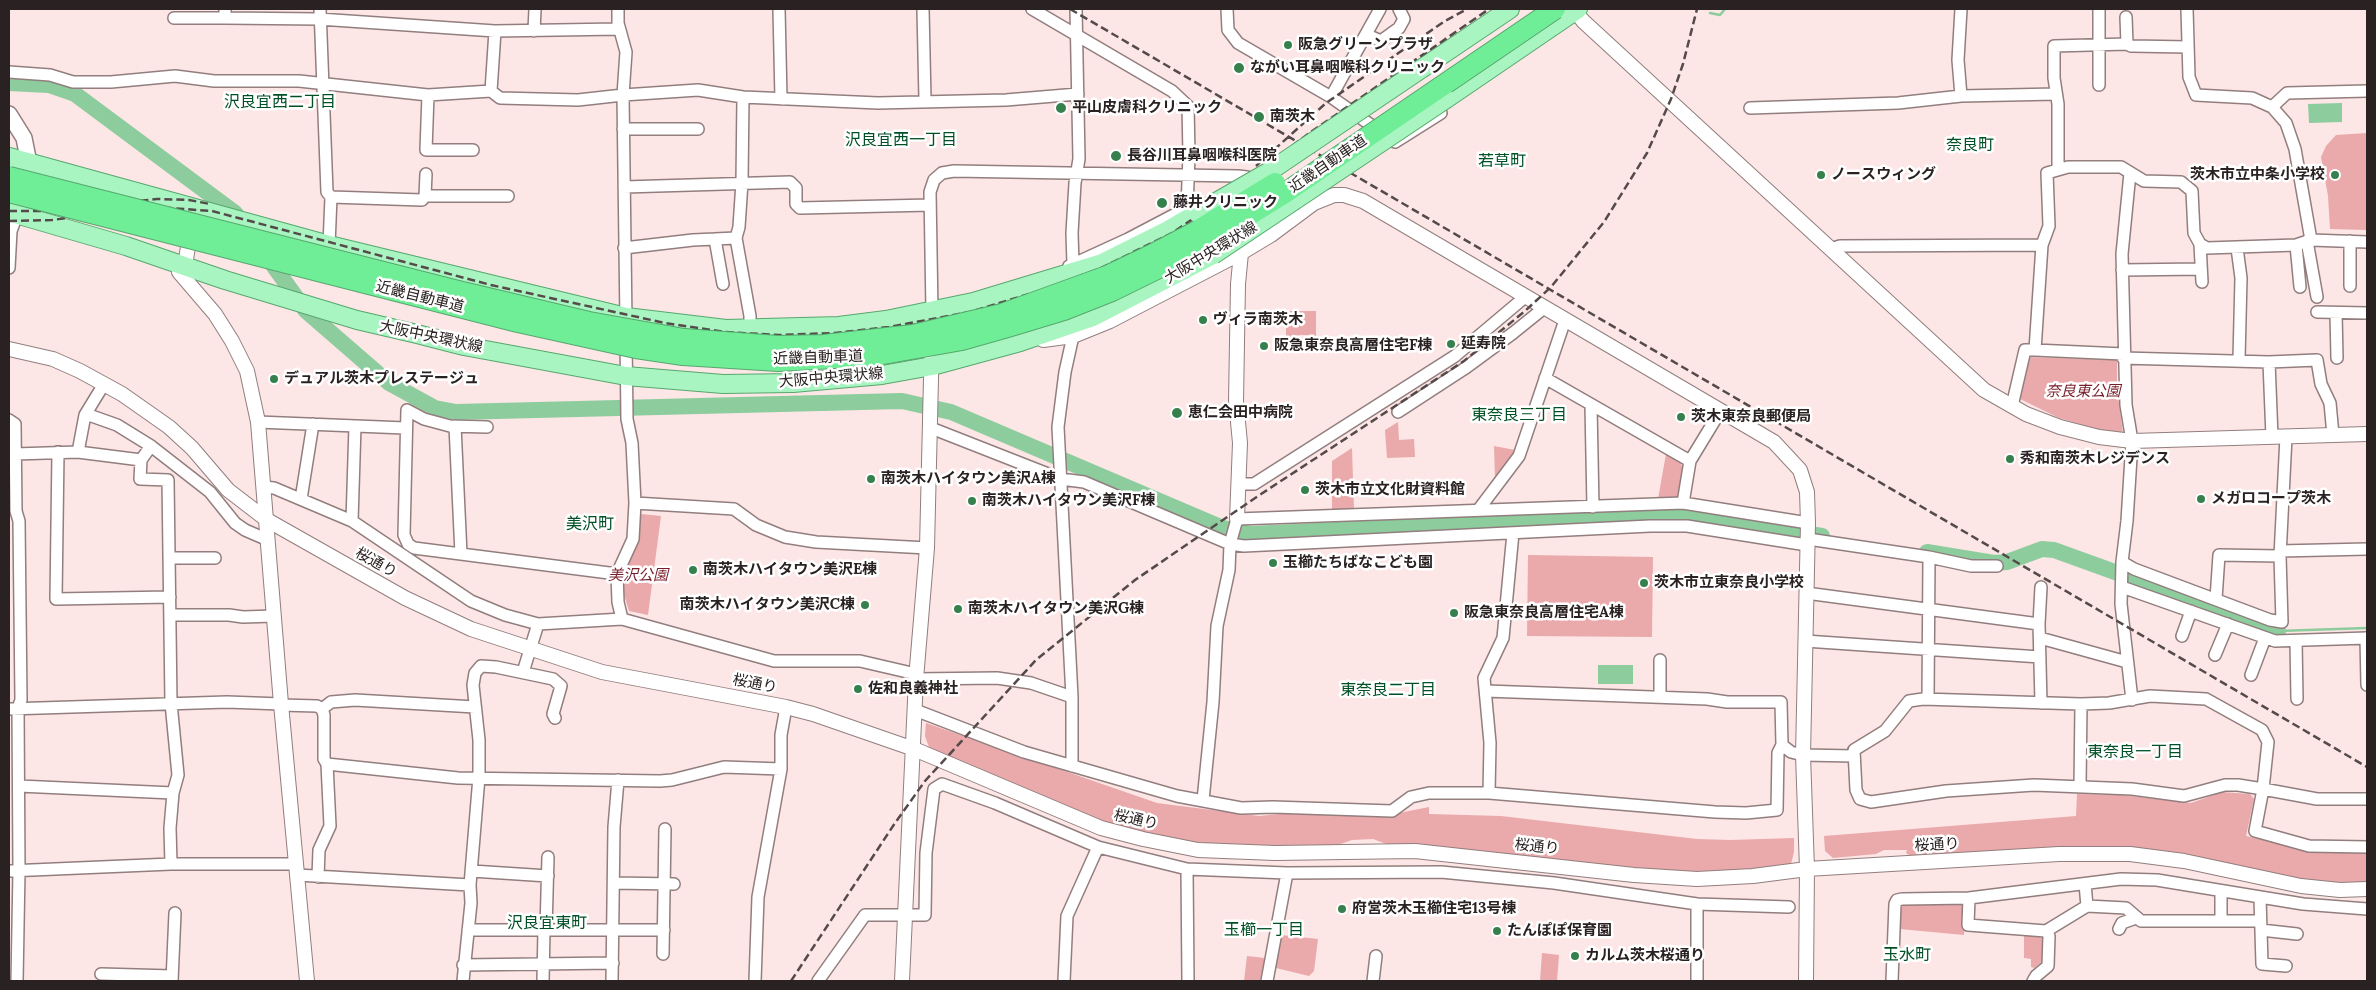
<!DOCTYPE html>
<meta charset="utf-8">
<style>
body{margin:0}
#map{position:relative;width:2376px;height:990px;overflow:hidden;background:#fde6e6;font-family:Lora,serif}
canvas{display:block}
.frame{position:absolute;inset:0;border:10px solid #2a2222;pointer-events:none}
</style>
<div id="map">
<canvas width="2376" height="990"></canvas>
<div class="frame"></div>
</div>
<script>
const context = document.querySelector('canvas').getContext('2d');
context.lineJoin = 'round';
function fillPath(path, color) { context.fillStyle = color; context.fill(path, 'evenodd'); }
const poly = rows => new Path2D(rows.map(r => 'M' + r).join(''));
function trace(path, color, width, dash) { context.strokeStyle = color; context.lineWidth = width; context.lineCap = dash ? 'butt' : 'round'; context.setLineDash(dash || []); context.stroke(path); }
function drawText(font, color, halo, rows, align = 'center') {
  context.font = font + ' Lora,"Noto Sans JP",serif'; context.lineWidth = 5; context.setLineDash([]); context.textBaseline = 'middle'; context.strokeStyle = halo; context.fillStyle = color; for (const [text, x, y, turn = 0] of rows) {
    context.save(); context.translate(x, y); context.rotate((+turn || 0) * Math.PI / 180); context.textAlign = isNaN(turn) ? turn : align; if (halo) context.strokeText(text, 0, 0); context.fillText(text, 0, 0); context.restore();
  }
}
fillPath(poly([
 [2367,133,2367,230,2330,229,2328,196,2321,157,2326,146,2336,135],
 [1286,311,1316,311,1316,339,1308,335,1300,335,1294,336,1286,344],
 [2027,357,2117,360,2117,388,2123,434,2100,430,2059,418,2018,398],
 [1398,422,1399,440,1414,439,1415,457,1387,458,1385,430],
 [1494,446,1515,450,1513,459,1495,479],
 [1352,448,1354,510,1332,511,1332,461],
 [1666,454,1680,462,1684,470,1680,493,1676,498,1658,499],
 [641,514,661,516,648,615,629,611,622,588,622,572,638,542],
 [1528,555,1653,557,1652,637,1527,636],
 [926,723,1157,803,1259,816,1302,812,1328,815,1349,814,1389,815,1429,807,1429,814,1501,816,1697,839,1730,840,1794,838,1794,852,1791,864,1701,875,1392,846,1373,839,1352,840,1335,846,1244,849,1201,846,1105,825,930,750,925,736],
 [2222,792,2250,794,2254,799,2246,836,2320,853,2367,853,2367,885,2325,884,2182,856,1914,858,1906,853,1907,850,1884,850,1876,854,1833,858,1825,851,1824,836,2076,816,2077,794,2123,795,2191,803],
 [1903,903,1965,904,1964,935,1900,929,1901,906],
 [1281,935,1318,939,1314,971,1309,976,1276,968],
 [2024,935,2045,938,2043,961,2034,968,2031,967,2031,959,2024,958],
 [1542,953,1559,955,1557,981,1540,981],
 [1247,956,1265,958,1260,981,1244,981]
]), '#eaa9aa');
fillPath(poly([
 [2342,103,2342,122,2309,123,2308,104],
 [1598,665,1633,665,1633,684,1598,684]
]), '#8dcc9d');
trace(poly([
 [1710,13,1720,15,1725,9],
 [2278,631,2367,628]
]), '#8dcc9d', 2.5);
trace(poly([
 [9,83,49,85,75,94,235,213,243,224],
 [265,254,306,311,389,383,435,408,456,412,902,401,951,412,1223,528,1250,534,1684,514,1822,536],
 [1927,552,1994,563,2007,562,2042,549,2054,550,2278,631]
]), '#8dcc9d', 16);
const minor = poly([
 [320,9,327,192,331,197,329,245],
 [618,9,618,23,626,52,623,95,626,322],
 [779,9,781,99],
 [923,9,925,100],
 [1032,9,1172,91,1188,106,1189,155,1187,208,1128,239,1069,266],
 [1227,9,1228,30,1238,43,1331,97,1380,9],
 [1961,9,1958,60,1961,96],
 [2187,9,2189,77,2196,95,2252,98,2272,107,2286,123,2295,149,2311,240,2367,242],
 [2126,17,2127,44,2131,46,2188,47],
 [174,18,225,18,225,9],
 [225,18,319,19,495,31,619,29],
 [534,31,535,9],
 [1367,35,1381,41,1399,28,1404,19,1399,9],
 [9,72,50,75,73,82,111,82,175,76,214,81,299,81,428,95,491,91,500,98,578,100,623,95,698,90,743,97,878,103,1006,100,1078,94],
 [2099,85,2099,9],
 [491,91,495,31],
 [428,95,426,150,473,150],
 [743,97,742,182,739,227,736,238,750,316,750,329],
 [1331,97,1395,142,1441,113],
 [2272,107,2287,93,2367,91],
 [1750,108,1898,103,1961,96,2056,94],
 [623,129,698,129],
 [2058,168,2058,104,2054,78,2054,46,2127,44],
 [2130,173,2122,254,2126,405,2132,441,2127,521,2122,562,2121,604,2132,700],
 [624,187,790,182,796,188,796,204,800,208,930,205],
 [425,196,508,196],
 [331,197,422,200,425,196,426,174],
 [715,239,723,284],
 [2307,241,2317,297],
 [2350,241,2350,286],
 [2200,244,2202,282],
 [2296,245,2300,287],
 [624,248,693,240,736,238],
 [2237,248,2241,278,2239,359],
 [1831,249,1840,246,2042,245],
 [1073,264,1072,233,1075,183,1079,159,1076,9],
 [9,268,11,231,17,215],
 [2122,270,2201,269],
 [932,311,930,192,934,180,942,173,954,171,1238,176,1247,177,1255,184],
 [2317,312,2367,313],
 [2336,313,2337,358],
 [2123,354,2035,350,2042,245,2049,226,2047,173,2068,167,2121,167,2144,181,2181,182,2192,191,2194,233,2200,244,2207,248,2296,245,2311,240],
 [2123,358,2269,362,2317,360,2321,384,2330,403,2333,435],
 [2269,362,2272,437],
 [1545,378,1690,461],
 [1591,406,1593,507],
 [2012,406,2025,350,2035,350],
 [1398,412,1464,369,1513,333,1544,308],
 [86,414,117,425,151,446,210,492,235,523,245,530,268,540],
 [9,420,15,424,16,511,19,521,21,700,18,708,19,871,17,981],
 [258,422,405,428],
 [455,426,461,554],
 [487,427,450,426,424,419,407,410,404,535,408,544,414,548,617,574],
 [931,428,1061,479,1084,482,1230,544,1244,546,1650,526,1687,526,1807,545],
 [58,452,56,599,170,597],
 [78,452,141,460,151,446],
 [15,454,78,452,85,415,104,384],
 [141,460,140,479,168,480,171,703,178,775,173,793,170,828,171,864],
 [1238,484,1254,484,1455,356,1525,297],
 [263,487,274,488,352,521,471,601,505,615,538,624,622,619,774,661,860,661,916,674],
 [301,499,313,424],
 [635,503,734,509,756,525,785,537,816,542,927,548],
 [1683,503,1690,461,1721,410],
 [1479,509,1519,456,1565,320],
 [352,521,355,426],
 [1808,539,1929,557,1971,566,1997,566],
 [2280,551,2367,549],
 [169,558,215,558],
 [2122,562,2134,569,2270,620,2282,622,2280,556,2286,437],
 [2041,587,2039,624,2041,703],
 [2122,587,2275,641,2367,638],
 [1806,593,2039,624],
 [2216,599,2219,555,2280,556],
 [170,615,229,615,243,617,274,616],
 [622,619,618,602,617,574,633,539,635,503,632,443,627,419,626,340],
 [2182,636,2191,611],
 [2040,638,2127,662],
 [2366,638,2367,685],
 [1805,641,2040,657],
 [2296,641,2297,699],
 [2215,655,2228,624],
 [523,672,538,624],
 [2251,675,2265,638],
 [916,679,997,678,1031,683,1072,697],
 [1660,697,1660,660],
 [1928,699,1929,557],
 [281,705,317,706,322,709,324,715,324,759,327,764,330,826,319,850,318,877],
 [9,709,227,702,281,704],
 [322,709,331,702,355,700,475,707],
 [915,710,1024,752,1177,796,1241,808,1273,807,1392,811,1411,797,1429,793,1489,793,1715,812,1746,813,1777,810,1778,753,1782,745,1781,702,1727,702,1707,699,1486,691],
 [1782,745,1791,752,1803,755,1854,756],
 [327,764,458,778,660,781,672,780,724,767,781,769],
 [1072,766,1072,697,1058,427,1065,372,1073,336],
 [19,786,173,793],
 [2080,786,2081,704],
 [1489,793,1490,743,1484,678,1503,638,1513,533],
 [2367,799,2317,799,2263,789,2238,785,2225,785,2184,796,2132,789,2034,785,1946,791,1871,802,1860,799,1856,790,1854,750,1885,731,1909,701,1923,699,2081,704,2109,703,2150,696,2206,699,2262,730,2268,742,2263,789,2255,831,2309,846,2367,847],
 [1203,800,1213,702,1217,626,1229,570,1230,544,1237,519,1683,503,1808,523],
 [9,871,171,864,296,864],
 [472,871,548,876],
 [297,875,470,885,471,903,463,981],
 [614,883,674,884],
 [2085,884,2087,906,2126,908,2141,921,2256,921],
 [470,885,479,777,479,740,473,685,475,673,481,666,496,667,553,679,561,686,553,714,555,718],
 [1969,898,1968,925,2046,931,2087,906],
 [2260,898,2262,964,2286,966],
 [1697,904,1789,907],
 [2221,921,2221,891],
 [546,929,548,857],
 [2119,929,2122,923,2136,918],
 [468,930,664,930],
 [2261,930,2297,934],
 [663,954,665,829],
 [463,965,613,963],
 [101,974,172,976],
 [172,981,175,913],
 [543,981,544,929],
 [612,981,614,827,618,780],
 [755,981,758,897,781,769,781,735,786,707],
 [818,981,865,915,925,915,926,853,934,789,942,784,995,803,1098,847,1187,869],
 [1064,981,1067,916,1098,847],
 [1188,981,1187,869,1287,873,1441,872,1554,883,1697,904,1697,981],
 [1267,981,1287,873],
 [1373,981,1376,956],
 [1892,981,1895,904,1897,900,1902,899,1969,898,2121,879,2157,880,2303,904,2367,909],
 [2033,981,2036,976,2048,966,2049,936,2046,931]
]);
const tertiary = poly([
 [1575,11,1583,21,1984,390,2026,414,2060,427,2099,437,2132,441,2367,434],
 [191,229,185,265,179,272,215,314,232,341,247,371,258,422,281,704,307,981],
 [1043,340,1073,336,1110,321,1241,253,1271,235,1314,203,1334,195,1344,195,1363,201,1774,442,1800,470,1807,492,1808,523,1803,755,1807,869,1806,981],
 [9,349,53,359,80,371,122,394,169,427,192,448,228,490,267,520,405,598,471,629,602,672,786,707,813,714,914,749,1101,828,1143,839,1198,850,1275,853,1415,851,1634,875,1697,879,1753,876,1807,869,2059,854,2130,854,2184,861,2301,886,2340,890,2367,889],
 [1237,519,1240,443,1236,401,1238,284,1241,253],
 [902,981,916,679,927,548,932,336]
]);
const secondary = poly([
 [9,114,24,138,29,163,17,215]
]);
const primary = poly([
 [1424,67,1510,9],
 [1446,99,1578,9],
 [9,157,329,245,626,317,726,329,839,326,886,320,973,302,1102,263,1168,230,1197,213],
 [9,212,126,246,225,280,357,320,417,334,464,346,626,376,723,384,793,383,882,375,932,366,1020,342,1093,317,1213,255]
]);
trace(minor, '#927e7e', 14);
trace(tertiary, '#927e7e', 16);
trace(secondary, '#927e7e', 18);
trace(primary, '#57a76e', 20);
trace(minor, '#fff', 11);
trace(tertiary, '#fff', 14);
trace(secondary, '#fff', 15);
trace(primary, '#a9f5c1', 18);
trace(poly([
 [1070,9,2367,767],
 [1256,166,1326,103,1445,21,1467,9],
 [9,211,49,211,157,199,189,200,210,204],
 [9,221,52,220,130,210,169,208,212,211,491,285,665,323,725,332,779,335,835,333,889,327,970,312,1049,288,1101,268,1172,233,1221,200,1308,134,1489,9],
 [791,981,895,823,925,781,1036,660,1135,580,1258,496,1464,361,1525,311,1551,287,1604,222,1647,153,1671,99,1683,64,1697,9]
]), '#554a4a', 2.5, [8, 4]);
const primaryBridge = poly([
 [1197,213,1270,171,1424,67],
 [1213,255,1446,99]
]);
const motorwayBridge = poly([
 [9,177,458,291,589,322,684,339,778,346,824,345,913,335,1002,314,1107,276,1151,255,1195,232,1275,183],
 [9,192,518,322,636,348,683,355,778,361,872,356,962,340,1008,327,1064,310,1112,291,1167,264,1201,245,1285,193,1555,9]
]);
trace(primaryBridge, '#57a76e', 20, []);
trace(motorwayBridge, '#57a76e', 22, []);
trace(primaryBridge, '#a9f5c1', 18);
trace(motorwayBridge, '#6fee97', 20);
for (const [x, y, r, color] of [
 [1288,45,5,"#36804e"],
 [1239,68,6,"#36804e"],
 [1061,108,6,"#36804e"],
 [1259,117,6,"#36804e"],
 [1116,156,6,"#36804e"],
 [1821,175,5,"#36804e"],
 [2335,175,5,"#36804e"],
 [1162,203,6,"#36804e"],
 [1203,320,5,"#36804e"],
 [1451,344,5,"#36804e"],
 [1264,346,5,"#36804e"],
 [274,379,5,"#36804e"],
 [1177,413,6,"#36804e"],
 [1681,417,5,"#36804e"],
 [2010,459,5,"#36804e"],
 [871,479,5,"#36804e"],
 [1305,490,5,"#36804e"],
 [2201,499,5,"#36804e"],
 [972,501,5,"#36804e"],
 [1273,563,5,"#36804e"],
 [693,570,5,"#36804e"],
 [1644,583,5,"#36804e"],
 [865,605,5,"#36804e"],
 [958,609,5,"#36804e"],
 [1454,613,5,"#36804e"],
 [858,689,5,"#36804e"],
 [1342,909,5,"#36804e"],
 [1497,931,5,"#36804e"],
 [1575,956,5,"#36804e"]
]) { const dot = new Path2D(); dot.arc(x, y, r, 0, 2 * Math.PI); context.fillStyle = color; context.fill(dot); trace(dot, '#fff', 2); }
drawText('bold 15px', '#2a2222', '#fff', [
 ["阪急グリーンプラザ",1298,45],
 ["ながい耳鼻咽喉科クリニック",1250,68],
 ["平山皮膚科クリニック",1072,108],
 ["南茨木",1270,117],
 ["長谷川耳鼻咽喉科医院",1127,156],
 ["ノースウィング",1831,175],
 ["茨木市立中条小学校",2325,175,"right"],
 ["藤井クリニック",1173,203],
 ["ヴィラ南茨木",1213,320],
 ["延寿院",1461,344],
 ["阪急東奈良高層住宅F棟",1274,346],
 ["デュアル茨木プレステージュ",284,379],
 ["恵仁会田中病院",1188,413],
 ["茨木東奈良郵便局",1691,417],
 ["秀和南茨木レジデンス",2020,459],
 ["南茨木ハイタウン美沢A棟",881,479],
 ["茨木市立文化財資料館",1315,490],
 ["メガロコープ茨木",2211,499],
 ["南茨木ハイタウン美沢F棟",982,501],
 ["玉櫛たちばなこども園",1283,563],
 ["南茨木ハイタウン美沢E棟",703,570],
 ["茨木市立東奈良小学校",1654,583],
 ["南茨木ハイタウン美沢C棟",855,605,"right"],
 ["南茨木ハイタウン美沢G棟",968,609],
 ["阪急東奈良高層住宅A棟",1464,613],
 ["佐和良義神社",868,689],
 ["府営茨木玉櫛住宅13号棟",1352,909],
 ["たんぽぽ保育園",1507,931],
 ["カルム茨木桜通り",1585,956]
], 'left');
drawText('15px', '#2a2222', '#fff', [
 ["近畿自動車道",1328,164,-34],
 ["大阪中央環状線",1211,253,-31],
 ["近畿自動車道",420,297,14],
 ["大阪中央環状線",431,337,12],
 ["近畿自動車道",818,358,-2],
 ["大阪中央環状線",831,378,-5],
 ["桜通り",376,563,29],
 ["桜通り",755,684,11],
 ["桜通り",1136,820,13],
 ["桜通り",1937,845,-3],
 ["桜通り",1537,847,6]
]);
drawText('italic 15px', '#771d29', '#fff', [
 ["奈良東公園",2083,392],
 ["美沢公園",638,576]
]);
drawText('16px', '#005025', '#fff', [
 ["沢良宜西二丁目",280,102],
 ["沢良宜西一丁目",901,140],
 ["奈良町",1970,145],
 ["若草町",1502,161],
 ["東奈良三丁目",1519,415],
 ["美沢町",590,524],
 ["東奈良二丁目",1388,690],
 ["東奈良一丁目",2135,752],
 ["沢良宜東町",547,923],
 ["玉櫛一丁目",1264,930],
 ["玉水町",1907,955]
]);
</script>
